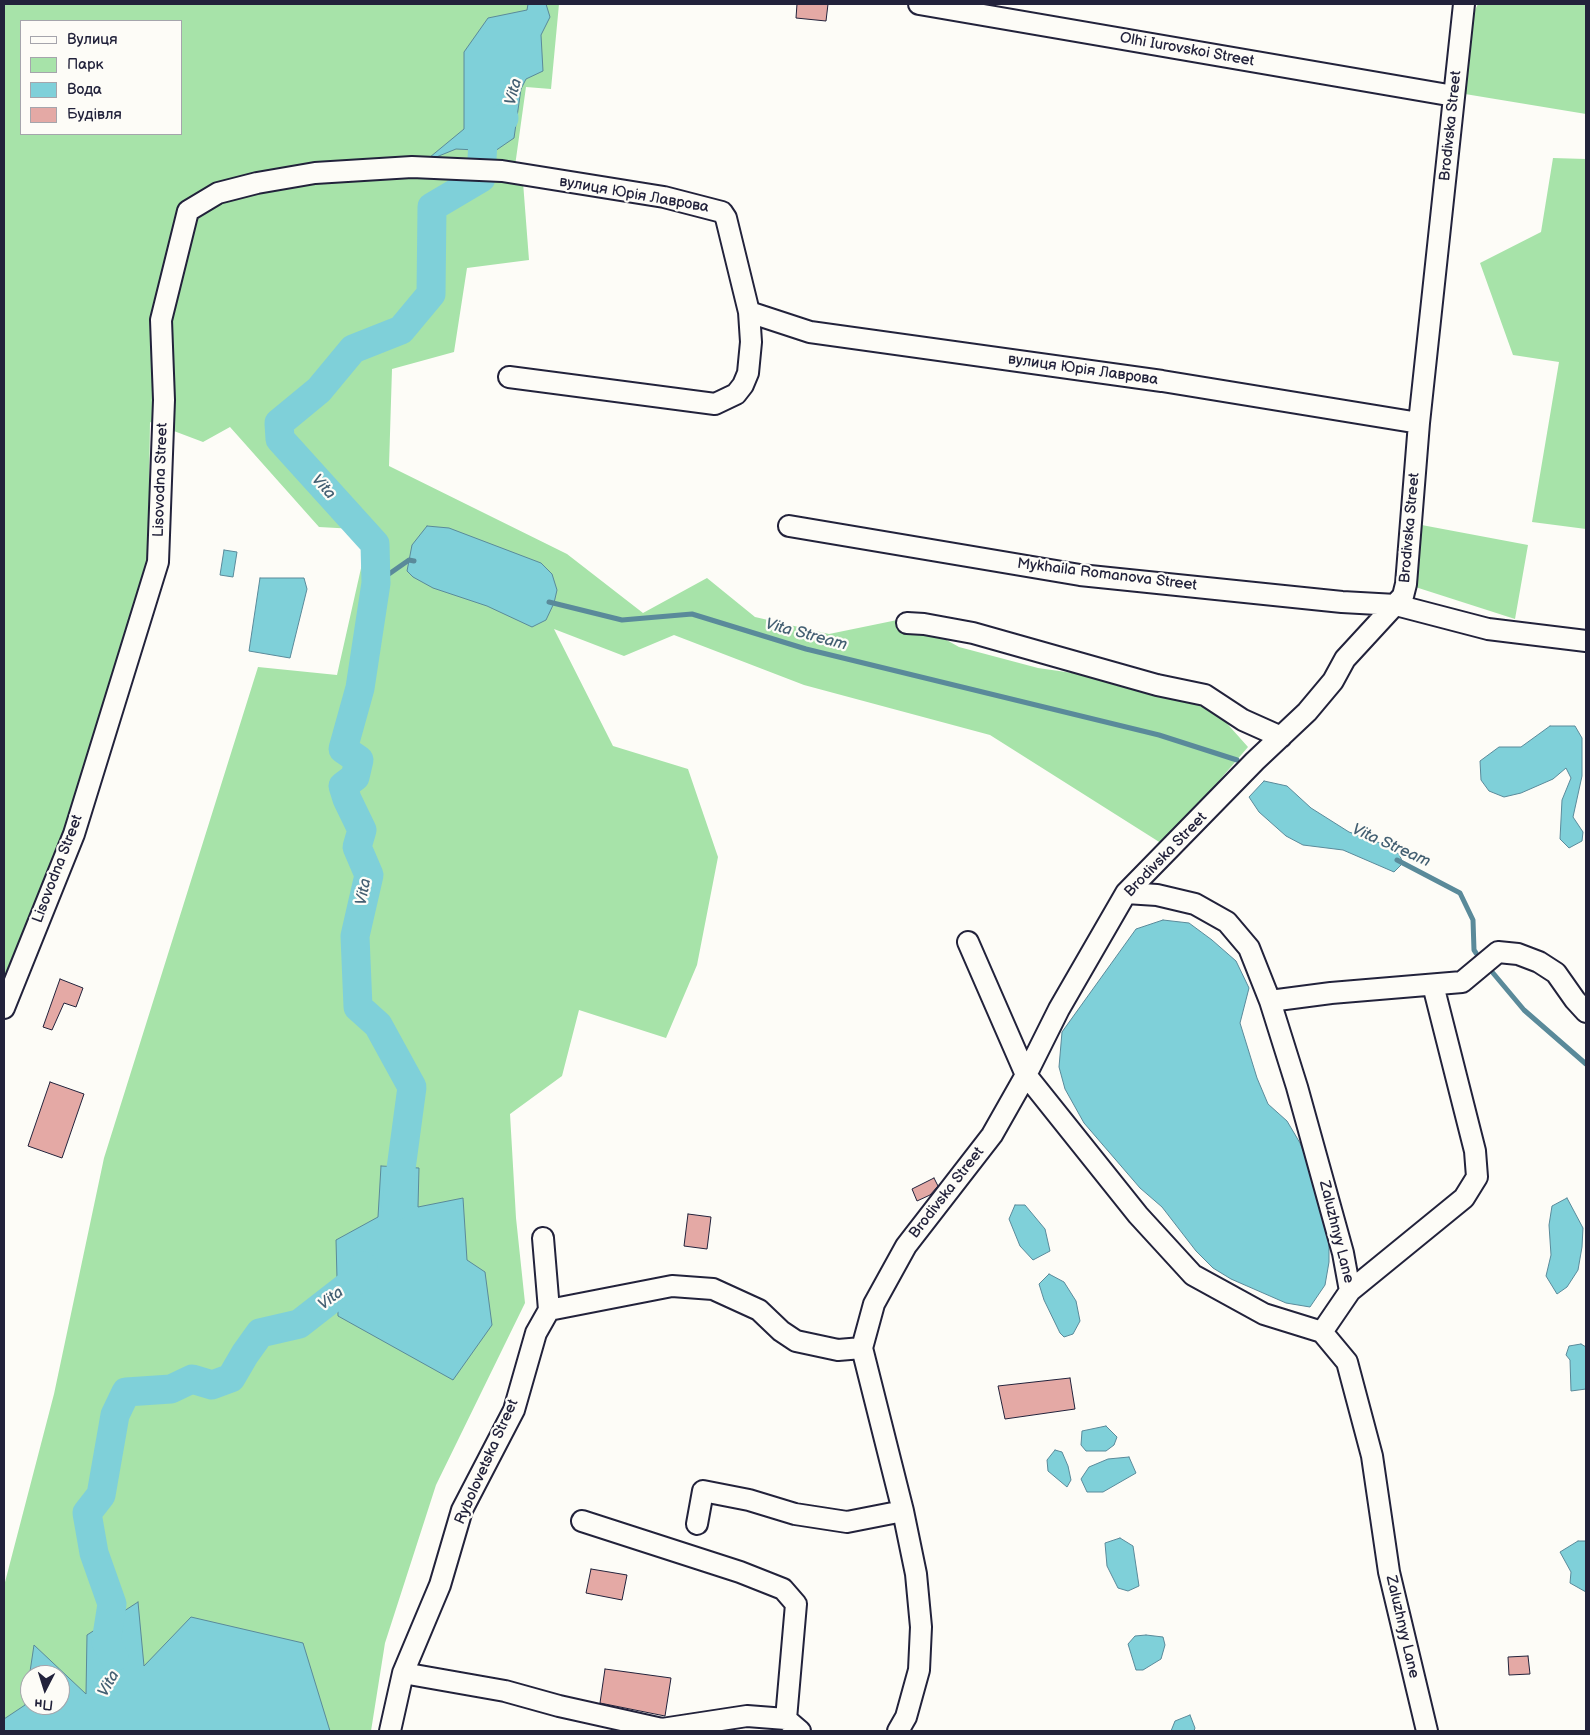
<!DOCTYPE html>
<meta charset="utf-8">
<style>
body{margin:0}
#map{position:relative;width:1590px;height:1735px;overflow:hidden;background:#fdfcf7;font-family:"Balsamiq Sans",sans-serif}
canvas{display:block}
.frame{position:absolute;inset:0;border:5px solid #22223b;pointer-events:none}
.legend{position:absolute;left:20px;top:20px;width:162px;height:115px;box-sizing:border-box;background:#fdfcf7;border:1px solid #a5a5ac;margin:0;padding:6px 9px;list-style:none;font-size:15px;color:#22223b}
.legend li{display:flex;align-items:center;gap:10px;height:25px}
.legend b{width:25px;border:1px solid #a5a5ac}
.north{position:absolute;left:20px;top:1665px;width:50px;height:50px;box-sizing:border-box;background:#fdfcf7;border:1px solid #a5a5ac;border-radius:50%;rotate:185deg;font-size:14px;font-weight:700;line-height:20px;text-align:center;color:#22223b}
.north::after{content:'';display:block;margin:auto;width:18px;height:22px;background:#22223b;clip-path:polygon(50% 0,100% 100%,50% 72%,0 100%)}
</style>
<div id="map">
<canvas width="1590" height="1735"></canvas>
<div class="frame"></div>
<ul class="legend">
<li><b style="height:6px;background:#fdfcf7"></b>Вулиця</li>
<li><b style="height:14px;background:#a7e3a9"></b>Парк</li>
<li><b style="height:14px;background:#7fd0d9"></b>Вода</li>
<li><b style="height:14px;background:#e4a9a5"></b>Будівля</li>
</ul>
<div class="north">Пн</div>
</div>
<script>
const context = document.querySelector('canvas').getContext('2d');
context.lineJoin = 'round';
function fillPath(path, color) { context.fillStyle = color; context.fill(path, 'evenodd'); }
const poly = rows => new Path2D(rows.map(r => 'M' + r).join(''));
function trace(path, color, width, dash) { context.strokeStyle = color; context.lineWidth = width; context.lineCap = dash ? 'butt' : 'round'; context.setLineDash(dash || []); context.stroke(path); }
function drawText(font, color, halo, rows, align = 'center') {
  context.font = font + ' "Balsamiq Sans",sans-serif'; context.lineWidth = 4.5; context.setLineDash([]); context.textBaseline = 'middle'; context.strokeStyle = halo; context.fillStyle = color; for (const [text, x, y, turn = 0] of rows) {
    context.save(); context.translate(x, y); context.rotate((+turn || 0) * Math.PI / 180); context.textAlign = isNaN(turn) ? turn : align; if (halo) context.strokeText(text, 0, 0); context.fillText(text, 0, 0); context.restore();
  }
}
fillPath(poly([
 [4,4,559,4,551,89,526,87,515,166,523,182,529,260,467,268,454,352,392,369,389,466,567,554,643,613,707,578,755,617,829,634,907,618,959,647,1038,668,1198,691,1248,747,1164,845,990,735,804,685,674,635,624,656,554,629,613,746,688,769,718,857,697,965,666,1038,579,1010,562,1076,510,1114,516,1218,525,1303,436,1485,385,1643,371,1731,4,1731,4,1586,54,1394,104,1158,258,667,337,675,366,546,355,529,319,527,230,427,203,442,150,422,148,564,62,835,4,982],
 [21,21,181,21,181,134,21,134],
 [30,1675,60,1675,60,1705,30,1705],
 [1478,4,1586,4,1586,114,1465,94,1473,14],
 [1553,158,1586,159,1586,529,1532,522,1559,362,1513,355,1480,263,1541,232],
 [1411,523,1528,545,1515,619,1406,584]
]), '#a7e3a9');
const water = poly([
 [528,4,546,4,550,17,541,35,543,71,526,79,521,89,514,138,495,151,456,149,424,162,464,129,464,52,488,18,527,10,528,4],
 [427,526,449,528,541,563,552,574,557,590,554,603,546,620,532,627,487,606,433,588,413,577,407,571,412,545,427,526],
 [224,550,237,552,233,577,220,575,224,550],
 [260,578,304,578,307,589,290,658,249,651,260,578],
 [1550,726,1575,726,1582,738,1582,776,1573,817,1583,832,1582,841,1569,848,1560,839,1562,800,1571,778,1566,768,1553,779,1521,793,1504,797,1489,791,1481,780,1480,761,1499,747,1521,747,1550,726],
 [1264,781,1287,786,1311,808,1349,832,1386,845,1399,854,1403,863,1394,872,1343,850,1303,845,1286,836,1259,812,1249,797,1264,781],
 [1163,920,1189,923,1212,940,1236,961,1249,988,1240,1023,1257,1078,1268,1104,1287,1121,1300,1143,1321,1194,1324,1223,1329,1239,1329,1262,1325,1285,1310,1307,1286,1303,1231,1279,1213,1268,1196,1251,1162,1207,1140,1188,1084,1123,1065,1089,1059,1067,1062,1032,1136,929,1163,920],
 [381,1166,419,1168,418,1207,463,1198,467,1260,485,1272,492,1325,453,1380,338,1316,336,1240,378,1217,381,1166],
 [1567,1198,1583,1228,1582,1247,1578,1270,1567,1287,1557,1294,1546,1276,1551,1255,1549,1225,1552,1206,1567,1198],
 [1015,1205,1025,1205,1045,1229,1050,1251,1033,1260,1020,1246,1009,1219,1015,1205],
 [1049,1274,1064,1282,1076,1301,1080,1321,1073,1334,1064,1337,1060,1333,1044,1300,1039,1284,1049,1274],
 [1581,1344,1586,1347,1586,1389,1571,1391,1570,1360,1566,1355,1569,1346,1581,1344],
 [1106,1426,1117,1437,1114,1445,1106,1451,1086,1451,1081,1445,1082,1431,1106,1426],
 [1055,1450,1062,1452,1068,1466,1071,1480,1067,1487,1048,1471,1047,1460,1055,1450],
 [1129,1457,1136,1473,1103,1492,1087,1492,1081,1479,1089,1467,1108,1459,1129,1457],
 [1120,1538,1133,1546,1139,1586,1128,1591,1118,1588,1107,1566,1105,1543,1120,1538],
 [1578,1541,1586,1541,1586,1592,1570,1583,1571,1572,1560,1552,1578,1541],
 [138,1602,144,1666,191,1617,303,1643,330,1731,4,1731,4,1719,25,1705,34,1645,86,1694,87,1635,138,1602],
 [30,1675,60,1675,60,1705,30,1705,30,1675],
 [1146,1635,1163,1637,1165,1645,1161,1659,1143,1670,1136,1670,1128,1644,1135,1636,1146,1635],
 [1190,1715,1195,1728,1194,1731,1171,1731,1175,1721,1190,1715]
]);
fillPath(water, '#7fd0d9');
trace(water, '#5a8a9a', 1);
trace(poly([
 [376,583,409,560,414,561],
 [549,602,622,620,692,614,806,649,1159,735,1237,760],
 [1397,860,1460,893,1473,920,1474,950,1476,953],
 [1493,973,1524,1010,1586,1064]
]), '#5a8a9a', 5);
trace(poly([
 [396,1206,412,1087,378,1025,358,1007,355,936,369,875,357,847,362,830,347,799,343,786,355,777,359,760,343,749,360,688,376,583,375,544,280,439,279,423,319,390,353,349,401,330,431,294,432,207,481,178,483,140,504,118],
 [114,1657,106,1642,112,1604,94,1553,87,1513,101,1495,115,1415,126,1392,171,1389,192,1379,212,1385,231,1378,245,1354,260,1333,299,1324,353,1282,363,1266]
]), '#7fd0d9', 29);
const building = poly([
 [797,4,828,4,826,21,796,18,797,4],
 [60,979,83,988,76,1007,64,1003,52,1030,43,1027,60,979],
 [50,1082,84,1094,62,1158,28,1146,50,1082],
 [934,1178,938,1186,930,1195,917,1201,912,1189,934,1178],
 [688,1214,711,1217,707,1249,684,1246,688,1214],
 [1070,1378,1075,1409,1005,1419,998,1386,1070,1378],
 [591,1569,627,1575,622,1600,586,1593,591,1569],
 [1528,1656,1530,1674,1509,1675,1508,1657,1528,1656],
 [605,1669,671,1678,665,1716,600,1703,605,1669]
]);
fillPath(building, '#e4a9a5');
trace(building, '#22223b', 1);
const minor = poly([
 [919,4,1454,96],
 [509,377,715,404,736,394,743,385,748,373,751,342,749,312],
 [789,526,1080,575,1342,602,1396,605,1488,629,1586,641],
 [907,623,924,624,973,633,1157,685,1205,695,1243,720,1281,737],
 [1126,893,1157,895,1195,904,1227,922,1249,948,1270,1001,1297,1087,1343,1253,1350,1291,1322,1332,1347,1362,1372,1456,1389,1572,1427,1731],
 [968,942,1026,1075,1138,1215,1193,1275,1264,1314,1322,1332],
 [1270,1001,1331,993,1462,982,1498,952,1518,954,1539,962,1556,973,1575,1000,1586,1012],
 [4,1008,74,834,158,562,164,400,161,320,188,211,218,193,257,183,315,173,412,167,502,171,664,197,722,212,726,218,749,312,810,332,1162,381,1419,423],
 [543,1238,549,1310],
 [1350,1291,1464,1198,1477,1177,1475,1151,1433,985],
 [582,1521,740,1572,783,1589,796,1604,786,1719],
 [697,1524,703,1491,749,1500,795,1514,847,1522,903,1511],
 [403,1673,505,1691,559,1706,662,1729],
 [390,1731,403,1673,440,1585,462,1510,514,1410,536,1333,549,1310,672,1286,713,1289,759,1310,781,1331,796,1341,838,1350,862,1348],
 [661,1731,662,1729,747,1716,786,1719,800,1731],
 [898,1731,906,1717,919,1670,921,1627,916,1574,903,1511,862,1348,874,1304,906,1246,992,1135,1026,1075,1059,1009,1126,893,1255,761,1307,712,1333,681,1345,659,1403,596,1406,584,1419,423,1464,4]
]);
trace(minor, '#22223b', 24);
trace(minor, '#fdfcf7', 20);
drawText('15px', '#22223b', '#fdfcf7', [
 ["Olhi Iurovskoi Street",1187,50,10],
 ["Brodivska Street",1451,126,-84],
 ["вулиця Юрія Лаврова",634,195,10],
 ["вулиця Юрія Лаврова",1083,370,8],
 ["Lisovodna Street",161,480,-88],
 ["Brodivska Street",1410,528,-85],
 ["Mykhaila Romanova Street",1107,575,7],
 ["Brodivska Street",1166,855,-46],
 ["Lisovodna Street",58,869,-69],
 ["Brodivska Street",947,1193,-52],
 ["Zaluzhnyy Lane",1336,1232,76],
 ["Rybolovetska Street",487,1462,-66],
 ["Zaluzhnyy Lane",1402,1627,77]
]);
drawText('italic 16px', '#435f72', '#fdfcf7', [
 ["Vita",514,92,-75],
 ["Vita",323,487,48],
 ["Vita Stream",806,635,15],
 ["Vita Stream",1391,846,24],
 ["Vita",364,892,-80],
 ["Vita",331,1299,-37],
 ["Vita",109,1684,-61]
]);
</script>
